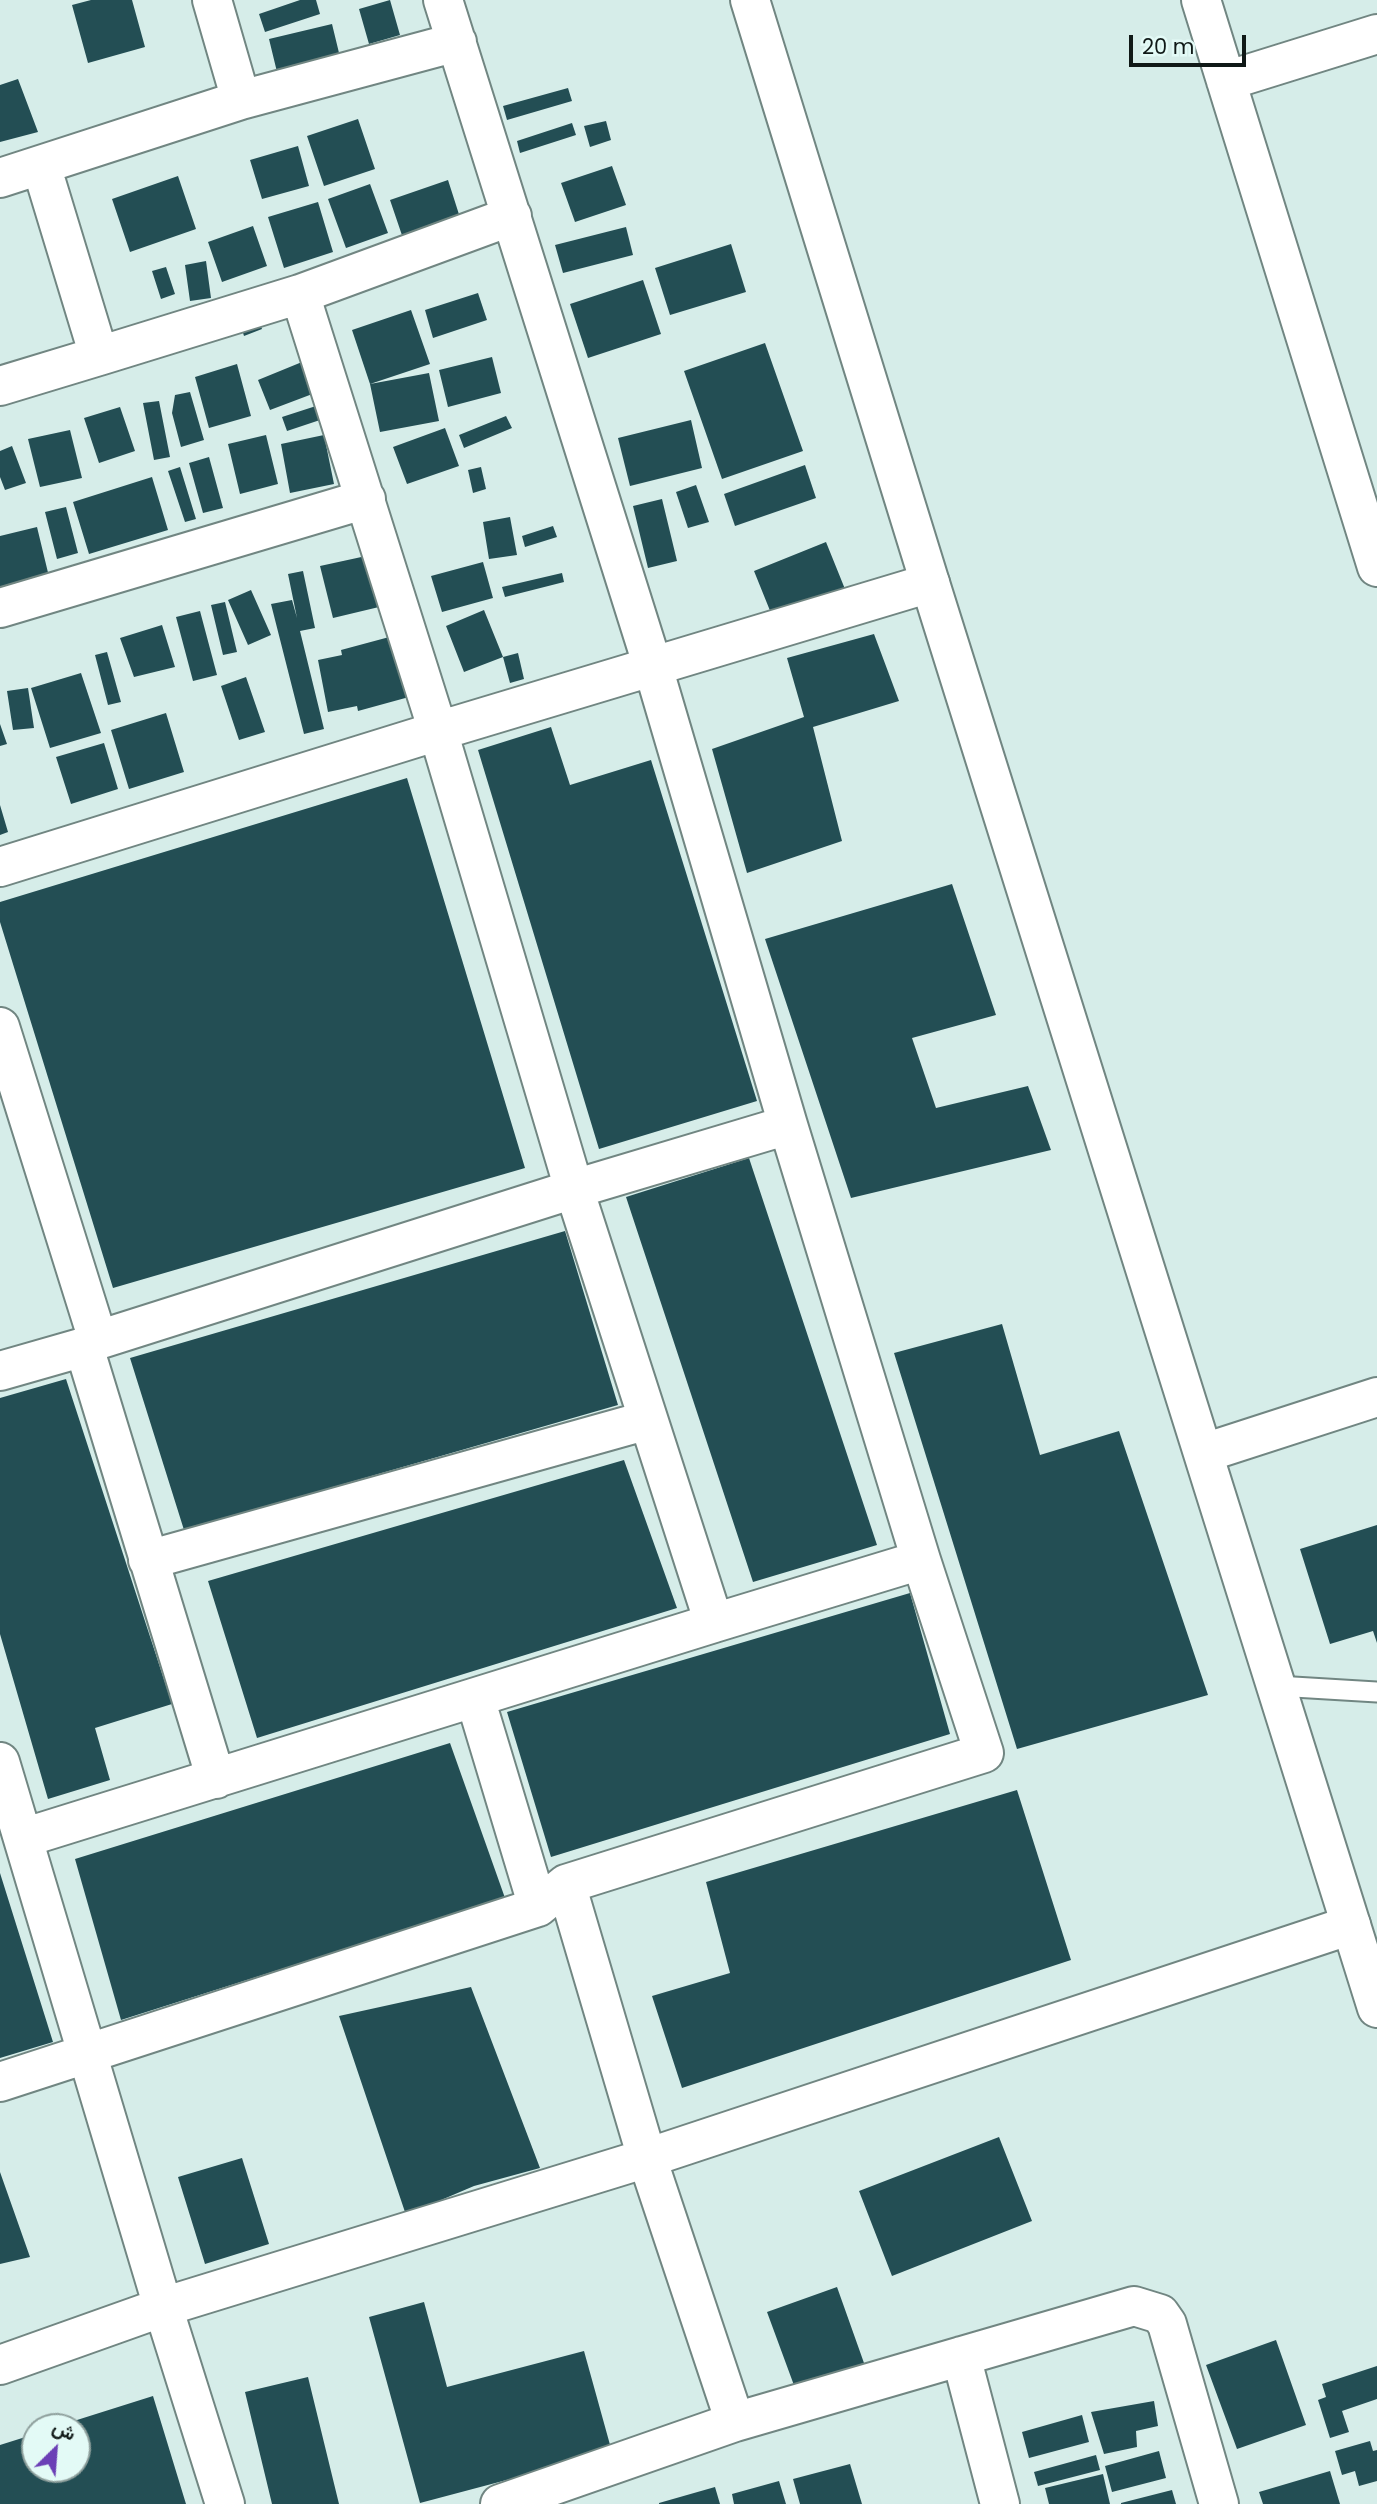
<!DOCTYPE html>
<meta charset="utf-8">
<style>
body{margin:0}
#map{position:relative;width:1377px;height:2504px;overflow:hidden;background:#d6ede9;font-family:Poppins,Vazirmatn,sans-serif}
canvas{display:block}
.north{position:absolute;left:21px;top:2413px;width:70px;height:70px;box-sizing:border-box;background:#e3faf6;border:2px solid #8fa09d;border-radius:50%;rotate:25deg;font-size:19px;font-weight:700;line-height:28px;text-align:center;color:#101917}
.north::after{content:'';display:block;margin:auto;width:24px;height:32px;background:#6b3fb6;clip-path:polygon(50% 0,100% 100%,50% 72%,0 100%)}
.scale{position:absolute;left:1129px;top:35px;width:117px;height:32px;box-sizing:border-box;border:4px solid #101917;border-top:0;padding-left:9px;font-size:21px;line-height:24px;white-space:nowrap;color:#101917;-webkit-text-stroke:5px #e3faf6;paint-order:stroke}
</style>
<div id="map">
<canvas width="1377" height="2504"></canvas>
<div class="north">ش</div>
<div class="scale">20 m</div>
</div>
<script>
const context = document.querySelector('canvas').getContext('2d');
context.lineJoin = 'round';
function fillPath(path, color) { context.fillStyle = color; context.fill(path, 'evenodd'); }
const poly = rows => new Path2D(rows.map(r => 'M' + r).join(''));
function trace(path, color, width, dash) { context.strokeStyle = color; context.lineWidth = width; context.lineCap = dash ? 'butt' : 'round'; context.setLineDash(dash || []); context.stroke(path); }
fillPath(poly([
 [91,0,132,0,145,47,88,63,72,5],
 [300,0,316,0,320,14,265,32,259,14],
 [390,0,400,35,369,44,359,9],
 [332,24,340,57,277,72,269,39],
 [18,79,38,132,0,142,0,85],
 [568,88,572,101,507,120,503,106],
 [358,119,375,169,324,186,307,136],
 [606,121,611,140,590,147,584,126],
 [572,123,576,135,520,153,517,141],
 [298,146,309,186,262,199,250,160],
 [612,166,626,205,575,222,561,183],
 [178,176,196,229,130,252,112,199],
 [448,180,464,230,407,250,390,200],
 [370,184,388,233,346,248,328,199],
 [318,202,333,252,284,268,268,217],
 [253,226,267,266,222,282,208,242],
 [626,227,633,255,563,273,555,245],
 [731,244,746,292,670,315,655,268],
 [206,261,211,298,190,301,185,265],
 [166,267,175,294,161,299,152,271],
 [643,280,661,334,588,358,570,304],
 [478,293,487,320,433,338,425,310],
 [411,310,430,364,370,384,352,330],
 [256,313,262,329,244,336,239,320],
 [765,343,803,451,722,479,684,371],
 [492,357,501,393,448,407,439,370],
 [302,362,315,393,270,410,258,380],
 [237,364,251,416,209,428,195,377],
 [429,373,439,421,380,432,370,384],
 [190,392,204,440,181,447,172,413,175,395],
 [159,401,170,457,154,460,143,403],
 [316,406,320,420,287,431,282,417],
 [120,407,135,451,99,463,84,418],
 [506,416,512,428,464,448,459,435],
 [691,420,702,468,630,486,618,438],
 [445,428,459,466,407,484,393,447],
 [70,430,82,478,40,487,28,439],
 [266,435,278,484,240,494,228,444],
 [324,435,334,484,290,493,281,444],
 [12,446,26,483,5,490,0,477,0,451],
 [209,457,223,508,203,513,189,463],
 [805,465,816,498,735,526,724,494],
 [180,467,196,519,185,522,168,471],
 [481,467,486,489,473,493,468,470],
 [152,477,168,530,89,554,73,502],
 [696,485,709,522,688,528,676,492],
 [662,499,677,561,648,568,633,506],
 [66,507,78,553,57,559,45,512],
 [510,517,517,555,489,559,483,522],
 [553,526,557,537,525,547,522,536],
 [37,527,51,585,0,597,0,536],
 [826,542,849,599,777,628,754,571],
 [366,556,379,607,333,618,320,566],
 [483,562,493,598,442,612,431,576],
 [303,571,315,628,300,631,324,729,304,734,271,604,292,600,297,618,288,574],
 [562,573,564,582,505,597,502,587],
 [251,590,271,635,248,645,228,600],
 [225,602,237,652,223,655,211,605],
 [484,610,503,657,464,672,446,626],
 [200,611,217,675,193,681,176,617],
 [162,625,175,667,134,677,120,638],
 [874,634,899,701,813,727,842,841,747,873,712,749,804,717,787,658],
 [393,636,409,697,358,711,357,706,328,712,318,660,342,655,341,650],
 [107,652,121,702,108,705,95,655],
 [518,653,524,679,510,683,503,657],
 [81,673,101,733,50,748,31,688],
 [246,677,265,732,239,740,221,686],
 [28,688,34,728,13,730,7,691],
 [166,713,184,772,129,789,111,730],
 [0,724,7,744,0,746],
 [551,727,570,785,651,760,757,1101,599,1149,478,750],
 [104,743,118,789,71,804,56,757],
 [407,778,525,1168,113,1288,0,922,0,902],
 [0,805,8,832,0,835],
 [952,884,996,1015,912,1038,936,1108,1028,1086,1051,1150,851,1198,765,939],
 [749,1158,877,1545,753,1582,626,1197],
 [565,1231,618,1405,184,1530,130,1358],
 [1002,1324,1040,1455,1119,1431,1208,1695,1017,1749,894,1353],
 [66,1379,172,1704,95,1728,110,1780,48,1799,0,1634,0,1398],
 [624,1460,677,1608,257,1738,208,1581],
 [1377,1525,1377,1643,1373,1631,1330,1644,1300,1549],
 [910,1593,950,1734,551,1857,507,1712],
 [450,1743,505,1898,121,2020,75,1859],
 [1017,1790,1071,1960,682,2088,652,1996,730,1973,706,1882],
 [0,1873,53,2042,0,2058],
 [471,1987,540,2168,474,2186,406,2215,339,2016],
 [999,2137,1032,2221,892,2276,859,2191],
 [242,2158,269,2244,205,2264,178,2177],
 [0,2172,30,2257,0,2264],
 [837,2287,864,2363,795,2388,767,2312],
 [424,2302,447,2387,584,2351,612,2452,420,2503,369,2317],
 [1276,2340,1306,2425,1237,2449,1206,2365],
 [1377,2366,1377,2399,1342,2411,1349,2432,1330,2438,1318,2400,1326,2397,1322,2384],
 [308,2377,339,2504,272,2504,245,2392],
 [153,2396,186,2504,0,2504,0,2445,35,2434,35,2469,77,2469,77,2427,58,2426],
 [1154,2401,1158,2426,1136,2431,1137,2447,1104,2454,1091,2412],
 [1082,2415,1089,2442,1029,2458,1022,2432],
 [1370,2441,1373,2451,1377,2450,1377,2481,1359,2486,1355,2471,1342,2475,1335,2451],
 [1159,2451,1166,2478,1112,2492,1105,2466],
 [1096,2455,1100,2470,1038,2486,1034,2472],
 [850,2464,862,2504,800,2504,793,2479],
 [1330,2471,1340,2504,1263,2504,1259,2492],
 [1103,2474,1110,2504,1049,2504,1045,2488],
 [779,2481,786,2504,734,2504,732,2494],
 [715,2487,720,2504,659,2504,659,2503],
 [1172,2490,1176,2504,1121,2504,1121,2503]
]), '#234e54');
const service = poly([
 [1277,1686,1377,1692]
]);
const minor = poly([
 [212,0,241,100,457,42],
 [1201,0,1377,567],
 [1226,81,1377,34],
 [0,178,241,100],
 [300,294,512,216],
 [0,386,99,356],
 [0,608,366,499],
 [0,867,438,731,930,583],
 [0,1027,98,1340],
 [84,1347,216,1779],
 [0,1371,84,1347,98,1340,574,1189,788,1125],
 [1204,1453,1377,1397],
 [148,1560,648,1420],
 [714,1623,921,1560],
 [475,1698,538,1907],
 [0,1762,163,2307,225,2504],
 [23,1838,714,1623,574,1189,438,731,300,294,99,356,41,165],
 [566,1884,647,2158,735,2422],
 [0,2082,538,1907,566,1884,984,1753,921,1560,788,1125,653,667,443,0],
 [961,2356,1000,2504],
 [0,2365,163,2307,647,2158,1351,1925],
 [500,2504,735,2422,1134,2306,1160,2314,1167,2324,1219,2504]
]);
const secondary = poly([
 [750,0,930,583,1377,2008]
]);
trace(service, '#718682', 23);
trace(minor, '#718682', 42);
trace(secondary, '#718682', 42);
trace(service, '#fff', 19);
trace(minor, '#fff', 38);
trace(secondary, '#fff', 38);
</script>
